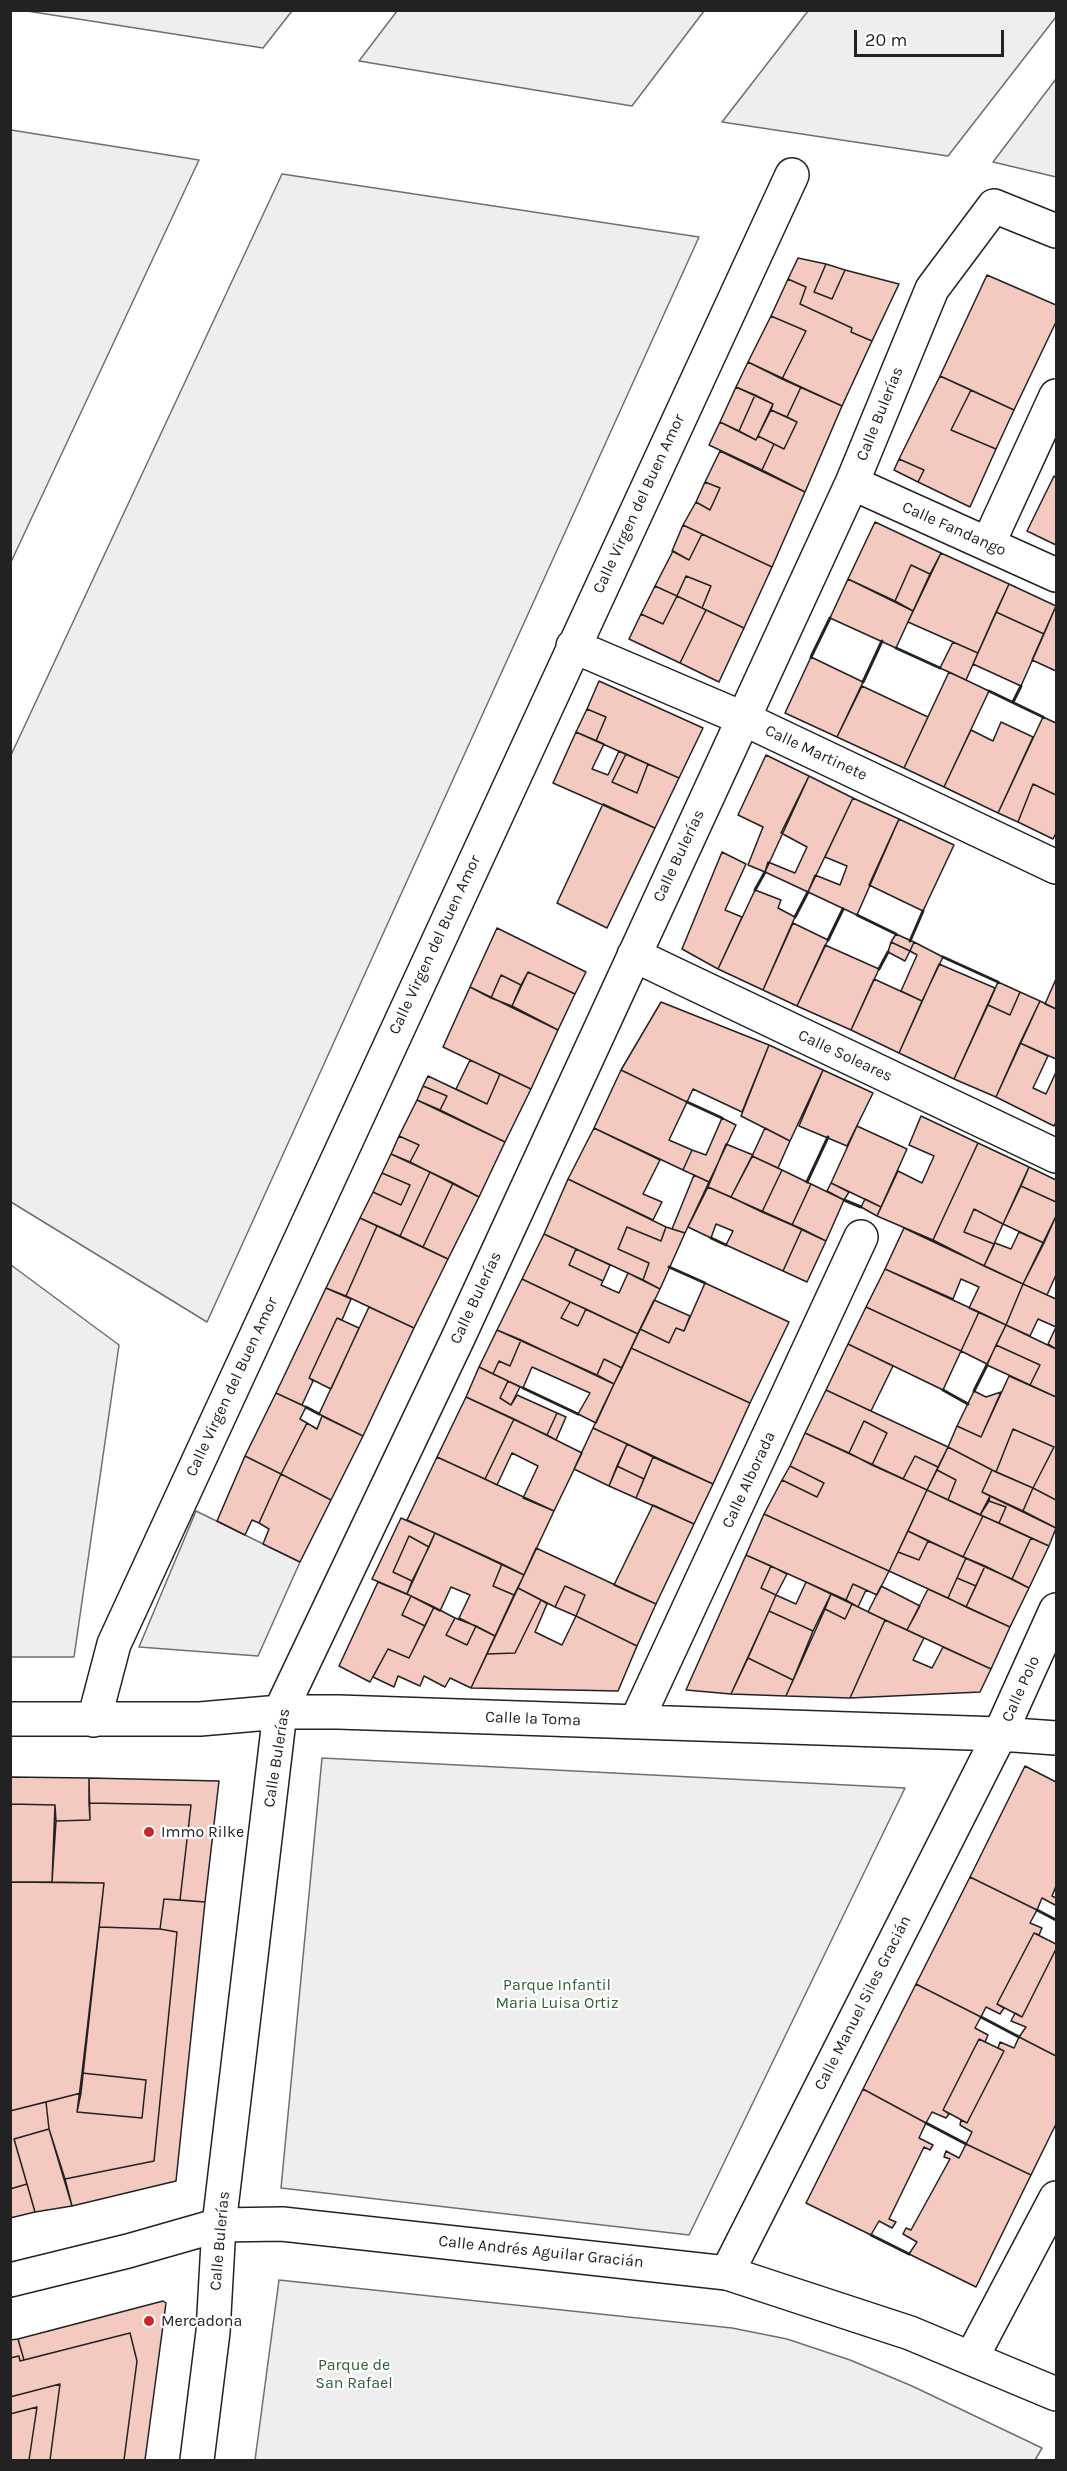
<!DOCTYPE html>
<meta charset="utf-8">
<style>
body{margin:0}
#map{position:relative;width:1067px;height:2471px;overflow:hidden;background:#fff;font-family:Karla,sans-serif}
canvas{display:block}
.frame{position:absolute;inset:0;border:12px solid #222;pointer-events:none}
.scale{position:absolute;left:854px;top:30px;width:150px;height:27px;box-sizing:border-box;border:3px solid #222;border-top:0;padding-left:8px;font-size:18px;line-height:21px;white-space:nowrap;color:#222;-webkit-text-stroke:4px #fff;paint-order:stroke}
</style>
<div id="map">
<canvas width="1067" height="2471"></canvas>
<div class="frame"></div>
<div class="scale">20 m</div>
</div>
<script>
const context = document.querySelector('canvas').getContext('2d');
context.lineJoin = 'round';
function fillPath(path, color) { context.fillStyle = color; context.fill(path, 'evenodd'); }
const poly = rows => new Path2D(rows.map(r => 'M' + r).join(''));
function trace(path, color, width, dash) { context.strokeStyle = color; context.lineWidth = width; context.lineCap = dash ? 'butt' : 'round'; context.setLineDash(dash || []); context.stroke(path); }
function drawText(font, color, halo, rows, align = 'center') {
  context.font = font + ' Karla,sans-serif'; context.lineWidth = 4.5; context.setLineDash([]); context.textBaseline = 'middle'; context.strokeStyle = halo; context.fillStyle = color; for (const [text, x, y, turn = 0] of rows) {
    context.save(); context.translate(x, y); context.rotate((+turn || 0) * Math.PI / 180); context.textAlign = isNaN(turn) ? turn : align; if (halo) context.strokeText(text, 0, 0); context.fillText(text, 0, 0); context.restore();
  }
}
const green = poly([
 [27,11,292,10,292,11,263,48,27,11],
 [397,11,397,10,704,11,632,106,359,61,397,11],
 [808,11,1056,10,1056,17,948,156,722,122,808,11],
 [1056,79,1056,177,993,162,1056,79],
 [11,130,199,160,11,562,10,130,11,130],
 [282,174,699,237,207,1322,11,1202,11,755,282,174],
 [11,1265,119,1345,74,1657,11,1657,11,1265],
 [196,1511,300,1562,258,1656,139,1647,196,1511],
 [322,1758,905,1788,689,2235,281,2188,322,1758],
 [279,2280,732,2328,787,2339,850,2360,912,2386,1042,2448,1035,2460,255,2460,279,2280]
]);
fillPath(green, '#eee');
trace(green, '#6f6f6f', 1.5);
const building = poly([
 [798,258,826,264,814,292,832,299,845,270,899,284,872,341,851,332,852,328,800,304,806,287,788,279,798,258],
 [826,264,845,270,832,299,814,292,826,264],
 [987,275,1056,305,1056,322,1014,410,940,376,987,275],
 [788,279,806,287,800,304,852,328,851,332,872,341,842,406,782,379,806,331,771,316,788,279],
 [771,316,806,331,782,379,748,362,771,316],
 [748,362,801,387,787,417,771,410,773,404,736,387,748,362],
 [940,376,971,390,951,430,996,449,970,507,918,482,924,470,899,459,940,376],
 [736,387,755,395,739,431,720,422,736,387],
 [801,387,842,406,805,492,762,470,774,444,784,449,797,422,787,417,801,387],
 [971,390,1014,410,996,449,951,430,971,390],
 [755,395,773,404,756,440,739,431,755,395],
 [771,410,797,422,784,449,758,436,771,410],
 [720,422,756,440,758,436,774,444,762,470,709,445,720,422],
 [720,451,805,492,772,567,683,525,696,502,710,510,720,488,705,482,720,451],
 [899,459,924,470,918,482,894,470,899,459],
 [1054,476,1056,478,1056,545,1027,531,1054,476],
 [705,482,720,488,710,510,696,502,705,482],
 [875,522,941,553,930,574,911,565,895,601,848,579,875,522],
 [683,525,702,534,689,560,672,551,683,525],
 [702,534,772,567,744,628,702,608,711,586,686,576,677,596,655,586,673,551,689,560,702,534],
 [941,553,1009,584,978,653,908,622,941,553],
 [911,565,930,574,913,611,895,601,911,565],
 [686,576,711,586,702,608,677,596,686,576],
 [848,579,913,611,896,648,830,618,848,579],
 [1009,584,1056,606,1044,634,996,612,1009,584],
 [655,586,677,596,663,624,641,614,655,586],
 [677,596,706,610,680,663,629,639,641,614,663,624,677,596],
 [1056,606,1056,671,1032,660,1056,606],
 [706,610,744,628,719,682,680,663,706,610],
 [996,612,1044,634,1021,686,973,664,996,612],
 [953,642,978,653,966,680,940,668,953,642],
 [811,657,863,682,837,737,785,713,811,657],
 [949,672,989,691,944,787,904,768,949,672],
 [599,681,703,728,679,778,596,741,606,717,587,709,599,681],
 [862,686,928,717,904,768,837,737,862,686],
 [587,709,606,717,596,741,576,732,587,709],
 [1043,717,1056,723,1056,795,1033,784,1018,822,998,813,1043,717],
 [1001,722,1033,737,998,813,944,787,971,730,993,741,1001,722],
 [576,732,604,744,592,769,608,775,619,751,626,754,612,782,637,793,648,764,679,778,655,828,553,783,576,732],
 [626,754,648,764,637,793,612,782,626,754],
 [766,755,809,776,765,872,748,865,763,827,738,815,766,755],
 [809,776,853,798,808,892,765,872,768,862,795,873,807,847,781,833,809,776],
 [1033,784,1056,795,1056,833,1053,839,1018,822,1033,784],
 [853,798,899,819,857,915,808,892,815,875,840,885,847,866,825,857,853,798],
 [603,804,655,828,607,928,557,903,603,804],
 [899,819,954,845,923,911,869,885,899,819],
 [722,852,746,864,725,910,742,917,718,969,682,949,722,852],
 [755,890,781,900,778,908,795,917,763,990,718,969,755,890],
 [793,923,828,940,797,1006,763,990,793,923],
 [497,928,586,972,575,994,528,972,521,985,501,975,491,998,470,987,497,928],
 [896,934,914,942,910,951,891,942,896,934],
 [891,942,910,951,905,961,888,952,891,942],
 [914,942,943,957,922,1001,901,991,917,955,910,951,914,942],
 [825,945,879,969,851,1030,797,1006,825,945],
 [939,964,995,988,954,1079,899,1053,939,964],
 [528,972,575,994,558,1030,512,1006,528,972],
 [501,975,521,985,512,1006,491,998,501,975],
 [874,979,922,1001,899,1053,851,1030,874,979],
 [1056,979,1056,1009,1045,1004,1056,979],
 [998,982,1020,992,1010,1015,988,1005,998,982],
 [470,987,558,1030,531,1089,443,1047,470,987],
 [1020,992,1040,1001,996,1097,954,1079,988,1005,1010,1015,1020,992],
 [1040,1001,1056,1009,1056,1059,1020,1043,1040,1001],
 [661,1002,769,1045,742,1112,693,1089,687,1102,621,1070,661,1002],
 [1020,1043,1048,1056,1033,1088,1046,1094,1056,1072,1056,1122,1054,1126,996,1097,1020,1043],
 [769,1045,823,1070,790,1141,741,1116,769,1045],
 [470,1060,500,1074,487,1104,456,1089,470,1060],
 [621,1070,687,1102,669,1140,692,1150,683,1170,594,1128,621,1070],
 [823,1070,873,1093,847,1146,799,1126,823,1070],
 [500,1074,531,1089,505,1142,440,1110,447,1096,423,1086,428,1076,487,1104,500,1074],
 [423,1086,447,1096,440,1110,417,1100,423,1086],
 [417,1100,505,1142,479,1197,410,1162,419,1145,399,1136,417,1100],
 [921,1116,978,1143,933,1240,877,1216,898,1171,922,1183,934,1156,909,1145,921,1116],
 [722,1118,736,1125,709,1182,683,1170,692,1150,706,1155,722,1118],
 [857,1126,907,1149,881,1207,831,1183,857,1126],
 [594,1128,660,1160,643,1194,662,1202,653,1220,568,1179,594,1128],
 [765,1128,790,1141,778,1168,752,1156,765,1128],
 [399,1136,419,1145,410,1162,391,1154,399,1136],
 [978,1143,1029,1167,1003,1224,974,1209,964,1232,994,1244,984,1266,933,1240,978,1143],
 [726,1144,753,1155,731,1197,708,1187,726,1144],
 [391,1154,430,1172,400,1236,360,1218,373,1192,401,1205,410,1185,382,1173,391,1154],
 [752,1156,782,1170,762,1212,731,1197,752,1156],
 [1029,1167,1056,1180,1056,1202,1021,1186,1029,1167],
 [782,1170,811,1184,792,1225,762,1212,782,1170],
 [430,1172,453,1183,423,1247,400,1236,430,1172],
 [382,1173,410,1185,401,1205,373,1192,382,1173],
 [694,1175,709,1182,685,1233,672,1229,694,1175],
 [568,1179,666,1227,661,1241,627,1227,618,1249,649,1263,643,1280,544,1234,568,1179],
 [453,1183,479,1197,448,1259,423,1247,453,1183],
 [831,1183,849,1192,844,1200,827,1191,831,1183],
 [811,1184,844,1200,826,1241,792,1225,811,1184],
 [1021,1186,1056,1202,1056,1216,1044,1243,1003,1224,1021,1186],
 [708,1187,802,1229,783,1271,726,1245,733,1231,716,1224,711,1238,688,1227,708,1187],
 [865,1199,881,1207,877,1216,861,1207,865,1199],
 [974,1209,1003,1224,994,1244,964,1232,974,1209],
 [1056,1216,1056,1275,1047,1295,1023,1284,1056,1216],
 [360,1218,377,1226,346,1296,326,1288,360,1218],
 [377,1226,448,1259,414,1328,346,1296,377,1226],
 [627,1227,661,1241,666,1227,685,1233,660,1289,643,1280,649,1263,618,1249,627,1227],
 [904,1228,1023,1284,1006,1325,969,1308,979,1287,961,1279,953,1299,885,1269,904,1228],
 [802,1229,826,1241,807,1282,783,1271,802,1229],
 [1019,1232,1044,1243,1023,1284,984,1266,995,1243,1011,1249,1019,1232],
 [544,1234,576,1249,569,1265,603,1281,601,1285,619,1293,628,1273,660,1289,638,1334,522,1279,544,1234],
 [576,1249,610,1265,603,1281,569,1265,576,1249],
 [885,1269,979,1312,961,1351,866,1307,885,1269],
 [522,1279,570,1302,561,1318,578,1326,586,1309,638,1334,622,1368,604,1359,597,1375,497,1330,522,1279],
 [705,1283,789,1322,750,1403,631,1348,640,1329,669,1343,676,1328,684,1331,705,1283],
 [1023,1284,1056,1299,1056,1327,1038,1319,1030,1336,1006,1325,1023,1284],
 [326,1288,351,1299,342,1320,337,1318,309,1378,313,1381,302,1405,276,1393,326,1288],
 [654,1300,690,1316,684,1331,676,1328,669,1343,640,1329,654,1300],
 [570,1302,586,1309,578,1326,561,1318,570,1302],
 [369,1307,414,1328,363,1436,319,1414,369,1307],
 [866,1307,961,1351,943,1390,848,1344,866,1307],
 [979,1312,1006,1325,987,1364,961,1351,979,1312],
 [337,1318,359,1328,331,1389,309,1378,337,1318],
 [1006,1325,1056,1349,1056,1397,1030,1385,1040,1365,996,1345,1006,1325],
 [1056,1327,1056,1349,1048,1344,1056,1327],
 [497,1330,521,1340,510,1366,499,1361,493,1374,479,1367,497,1330],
 [521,1340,614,1384,596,1423,578,1414,590,1393,532,1367,523,1388,493,1374,499,1361,510,1366,521,1340],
 [848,1344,893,1366,871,1411,826,1390,848,1344],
 [996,1345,1040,1365,1030,1385,987,1365,996,1345],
 [631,1348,750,1403,713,1484,593,1428,631,1348],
 [604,1359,622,1368,614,1384,597,1375,604,1359],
 [479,1367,508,1381,500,1398,511,1405,517,1395,557,1413,547,1435,466,1397,479,1367],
 [1009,1376,1056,1397,1056,1500,1033,1488,1054,1447,1013,1429,996,1472,948,1447,957,1426,981,1437,1009,1376],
 [508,1381,520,1387,511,1405,500,1398,508,1381],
 [826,1390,948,1447,938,1467,915,1456,903,1479,872,1465,887,1433,864,1421,849,1453,805,1433,826,1390],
 [974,1391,986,1397,1001,1392,981,1437,957,1426,974,1391],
 [276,1393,306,1407,300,1419,307,1423,281,1474,245,1456,276,1393],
 [466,1397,514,1419,485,1479,437,1457,466,1397],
 [557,1413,566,1417,556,1440,547,1435,557,1413],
 [322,1416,363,1436,331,1500,281,1474,307,1423,317,1429,322,1416],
 [514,1419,582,1453,554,1511,523,1498,538,1466,512,1453,497,1485,485,1479,514,1419],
 [864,1421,887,1433,872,1465,849,1453,864,1421],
 [593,1428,627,1444,609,1486,574,1469,593,1428],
 [1013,1429,1054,1447,1033,1488,996,1472,1013,1429],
 [805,1433,927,1490,889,1571,764,1514,782,1480,817,1497,824,1483,790,1466,805,1433],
 [627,1444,653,1457,644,1479,617,1466,627,1444],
 [948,1447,992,1470,982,1492,990,1496,980,1515,948,1500,956,1480,937,1470,948,1447],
 [245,1456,281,1474,259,1523,252,1520,245,1535,217,1521,245,1456],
 [915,1456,938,1467,927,1490,903,1479,915,1456],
 [437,1457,554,1511,524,1575,407,1520,437,1457],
 [653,1457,713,1484,694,1524,636,1498,653,1457],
 [617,1466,644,1479,636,1498,609,1486,617,1466],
 [790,1466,824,1483,817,1497,782,1480,790,1466],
 [937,1470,956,1480,948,1500,927,1490,937,1470],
 [992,1470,1033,1488,1023,1511,982,1492,992,1470],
 [281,1474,331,1500,300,1562,263,1544,269,1529,259,1523,281,1474],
 [1033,1488,1056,1500,1056,1528,1023,1511,1033,1488],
 [927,1490,983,1516,963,1557,908,1531,927,1490],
 [990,1496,1056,1528,1049,1546,999,1523,1006,1507,989,1501,990,1496],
 [989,1501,1006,1507,999,1523,980,1515,989,1501],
 [653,1505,694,1524,656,1604,614,1585,653,1505],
 [764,1514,889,1571,877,1595,853,1584,846,1600,746,1555,764,1514],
 [983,1516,1031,1538,1012,1579,963,1557,983,1516],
 [401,1518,435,1533,429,1547,409,1536,393,1572,412,1581,407,1594,372,1579,401,1518],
 [908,1531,928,1541,919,1560,898,1552,908,1531],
 [435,1533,502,1564,493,1586,514,1595,495,1636,459,1618,470,1595,451,1587,440,1611,407,1594,435,1533],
 [409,1536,429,1547,412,1581,393,1572,409,1536],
 [1031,1538,1049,1546,1029,1588,1012,1579,1031,1538],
 [928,1541,966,1558,948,1598,889,1571,898,1552,919,1560,928,1541],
 [536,1548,656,1604,637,1646,576,1616,585,1595,565,1586,555,1607,518,1588,536,1548],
 [746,1555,771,1566,761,1588,776,1595,769,1611,731,1694,686,1690,746,1555],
 [966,1558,985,1566,976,1586,957,1578,966,1558],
 [502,1564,524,1575,514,1595,493,1586,502,1564],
 [771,1566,787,1574,776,1595,761,1588,771,1566],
 [985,1566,1029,1588,1010,1627,966,1607,985,1566],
 [957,1578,976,1586,966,1607,948,1598,957,1578],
 [378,1582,411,1596,402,1615,425,1626,409,1658,388,1649,370,1682,339,1666,378,1582],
 [806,1582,831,1594,813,1631,769,1611,776,1595,796,1604,806,1582],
 [853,1584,866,1590,858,1607,846,1600,853,1584],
 [565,1586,585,1595,576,1616,555,1607,565,1586],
 [881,1586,920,1606,907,1630,868,1612,881,1586],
 [518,1588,541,1600,515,1653,487,1654,518,1588],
 [928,1589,1010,1627,991,1669,907,1630,928,1589],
 [831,1594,852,1604,845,1619,825,1609,831,1594],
 [411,1596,434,1607,425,1626,402,1615,411,1596],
 [541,1600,547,1604,535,1632,562,1645,576,1616,637,1646,618,1691,471,1688,487,1654,515,1653,541,1600],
 [852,1604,885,1620,850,1698,786,1696,825,1609,845,1619,852,1604],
 [434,1607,455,1618,446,1635,467,1645,476,1626,495,1636,471,1688,450,1678,445,1687,424,1676,420,1686,398,1676,394,1687,373,1677,388,1649,409,1658,434,1607],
 [769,1611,813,1631,793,1680,748,1658,769,1611],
 [455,1618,476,1626,467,1645,446,1635,455,1618],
 [885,1620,924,1638,913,1660,932,1668,943,1647,991,1669,980,1692,850,1698,885,1620],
 [748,1658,793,1680,786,1696,731,1694,748,1658],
 [1025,1766,1056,1782,1056,1886,1052,1896,1056,1898,1056,1903,1055,1905,1042,1898,1037,1910,970,1877,1025,1766],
 [10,1777,89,1778,90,1820,56,1821,55,1805,10,1804,10,1777],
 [89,1778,219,1781,205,1902,180,1900,191,1805,89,1803,89,1778],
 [89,1803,191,1805,180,1900,164,1899,160,1929,99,1927,104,1883,52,1882,56,1821,90,1820,89,1803],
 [10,1804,55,1805,52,1882,10,1882,10,1804],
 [970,1877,1037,1910,1030,1923,1042,1928,1039,1935,1034,1933,997,2004,1004,2008,1000,2014,986,2007,981,2017,916,1984,970,1877],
 [10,1882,104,1883,81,2093,10,2111,10,1882],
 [164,1899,205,1902,176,2181,72,2206,65,2179,154,2161,177,1932,160,1929,164,1899],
 [99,1927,160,1929,177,1932,154,2161,65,2179,49,2129,46,2102,81,2093,77,2112,142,2118,146,2080,82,2073,99,1927],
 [1034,1933,1056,1944,1056,1949,1022,2017,997,2004,1034,1933],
 [1056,1949,1056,2056,1019,2037,1026,2027,1011,2021,1015,2013,1022,2017,1056,1949],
 [916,1984,981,2017,975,2028,988,2035,985,2042,979,2039,943,2110,949,2114,946,2118,932,2112,926,2123,863,2089,916,1984],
 [1019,2037,1056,2056,1056,2124,1031,2175,966,2144,972,2132,960,2125,961,2120,967,2123,1004,2051,998,2048,1000,2042,1014,2048,1019,2037],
 [979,2039,1004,2051,967,2123,943,2110,979,2039],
 [82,2073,146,2080,142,2118,77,2112,82,2073],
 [863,2089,926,2123,919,2138,933,2145,930,2150,924,2147,889,2219,896,2222,892,2228,879,2221,871,2235,806,2203,863,2089],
 [46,2102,49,2129,14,2139,27,2184,10,2189,10,2111,46,2102],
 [49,2129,72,2206,35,2212,14,2139,49,2129],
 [966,2144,1031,2175,976,2287,909,2254,917,2242,903,2234,906,2228,911,2230,950,2159,944,2157,946,2151,959,2158,966,2144],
 [27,2184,35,2212,10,2218,10,2189,27,2184],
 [163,2301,166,2303,145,2460,124,2460,137,2361,130,2333,24,2360,18,2339,163,2301],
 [130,2333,137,2361,124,2460,50,2460,60,2384,10,2397,10,2358,19,2356,20,2361,130,2333],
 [18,2339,24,2360,20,2361,19,2356,10,2358,10,2340,18,2339],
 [60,2384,50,2460,29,2460,37,2407,10,2414,10,2397,60,2384],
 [37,2407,29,2460,10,2460,10,2414,37,2407]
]);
fillPath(building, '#f3c9c0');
trace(building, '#222', 1.5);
const minor = poly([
 [852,483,1056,575],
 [988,544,1056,396],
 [573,646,742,718,1056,867],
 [634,955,1056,1156],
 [10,1719,200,1719,280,1712,338,1712,1000,1734,1056,1738],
 [94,1720,114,1644,792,175],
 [636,1722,861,1237],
 [727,2273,1000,1734,1056,1610],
 [972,2357,1056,2198],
 [197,2460,213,2332,219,2225,280,1712,459,1336,852,483,932,289,994,206,1056,231]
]);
const major = poly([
 [10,2280,128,2251,219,2225,282,2224,727,2273,910,2333,1056,2394]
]);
trace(minor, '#222', 36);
trace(major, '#222', 36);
trace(minor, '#fff', 33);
trace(major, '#fff', 33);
trace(poly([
 [896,648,940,668],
 [811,657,830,618],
 [863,682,882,641],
 [989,691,1043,717],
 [1013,702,1021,686],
 [755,890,765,872],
 [857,915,896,934],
 [795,917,808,892],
 [828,940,843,909],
 [910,941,923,911],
 [943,957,998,982],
 [879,969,888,952],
 [687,1102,722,1118],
 [807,1182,828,1137],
 [844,1200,861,1207],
 [711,1238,726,1245],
 [669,1267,705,1283],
 [523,1388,578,1414],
 [943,1390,968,1404],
 [974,1391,987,1365],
 [306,1407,319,1414],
 [1037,1910,1056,1920],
 [981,2017,1019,2037],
 [926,2123,966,2144],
 [871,2235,909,2254]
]), '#222', 3);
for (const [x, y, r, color] of [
 [149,1832,6,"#c62828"],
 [149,2321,6,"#c62828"]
]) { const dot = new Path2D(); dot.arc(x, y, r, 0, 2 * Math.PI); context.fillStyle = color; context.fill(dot); trace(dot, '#fff', 2); }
drawText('16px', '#222', '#fff', [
 ["Calle Bulerías",880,414,-68],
 ["Calle Virgen del Buen Amor",639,504,-65],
 ["Calle Fandango",954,529,24],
 ["Calle Martinete",816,753,25],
 ["Calle Bulerías",679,856,-65],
 ["Calle Virgen del Buen Amor",435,945,-65],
 ["Calle Soleares",845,1056,25],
 ["Calle Bulerías",476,1298,-65],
 ["Calle Virgen del Buen Amor",232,1387,-65],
 ["Calle Alborada",749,1480,-65],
 ["Calle Polo",1021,1689,-66],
 ["Calle la Toma",533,1719,2],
 ["Calle Bulerías",277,1758,-81],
 ["Calle Manuel Siles Gracián",863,2003,-63],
 ["Calle Bulerías",220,2241,-85],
 ["Calle Andrés Aguilar Gracián",541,2252,6]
]);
drawText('16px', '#222', '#fff', [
 ["Immo Rilke",161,1832],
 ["Mercadona",161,2321]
], 'left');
drawText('16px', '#2f5e38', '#fff', [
 ["Parque Infantil",557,1985],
 ["Maria Luisa Ortiz",557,2003],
 ["Parque de",354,2365],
 ["San Rafael",354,2383]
]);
</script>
